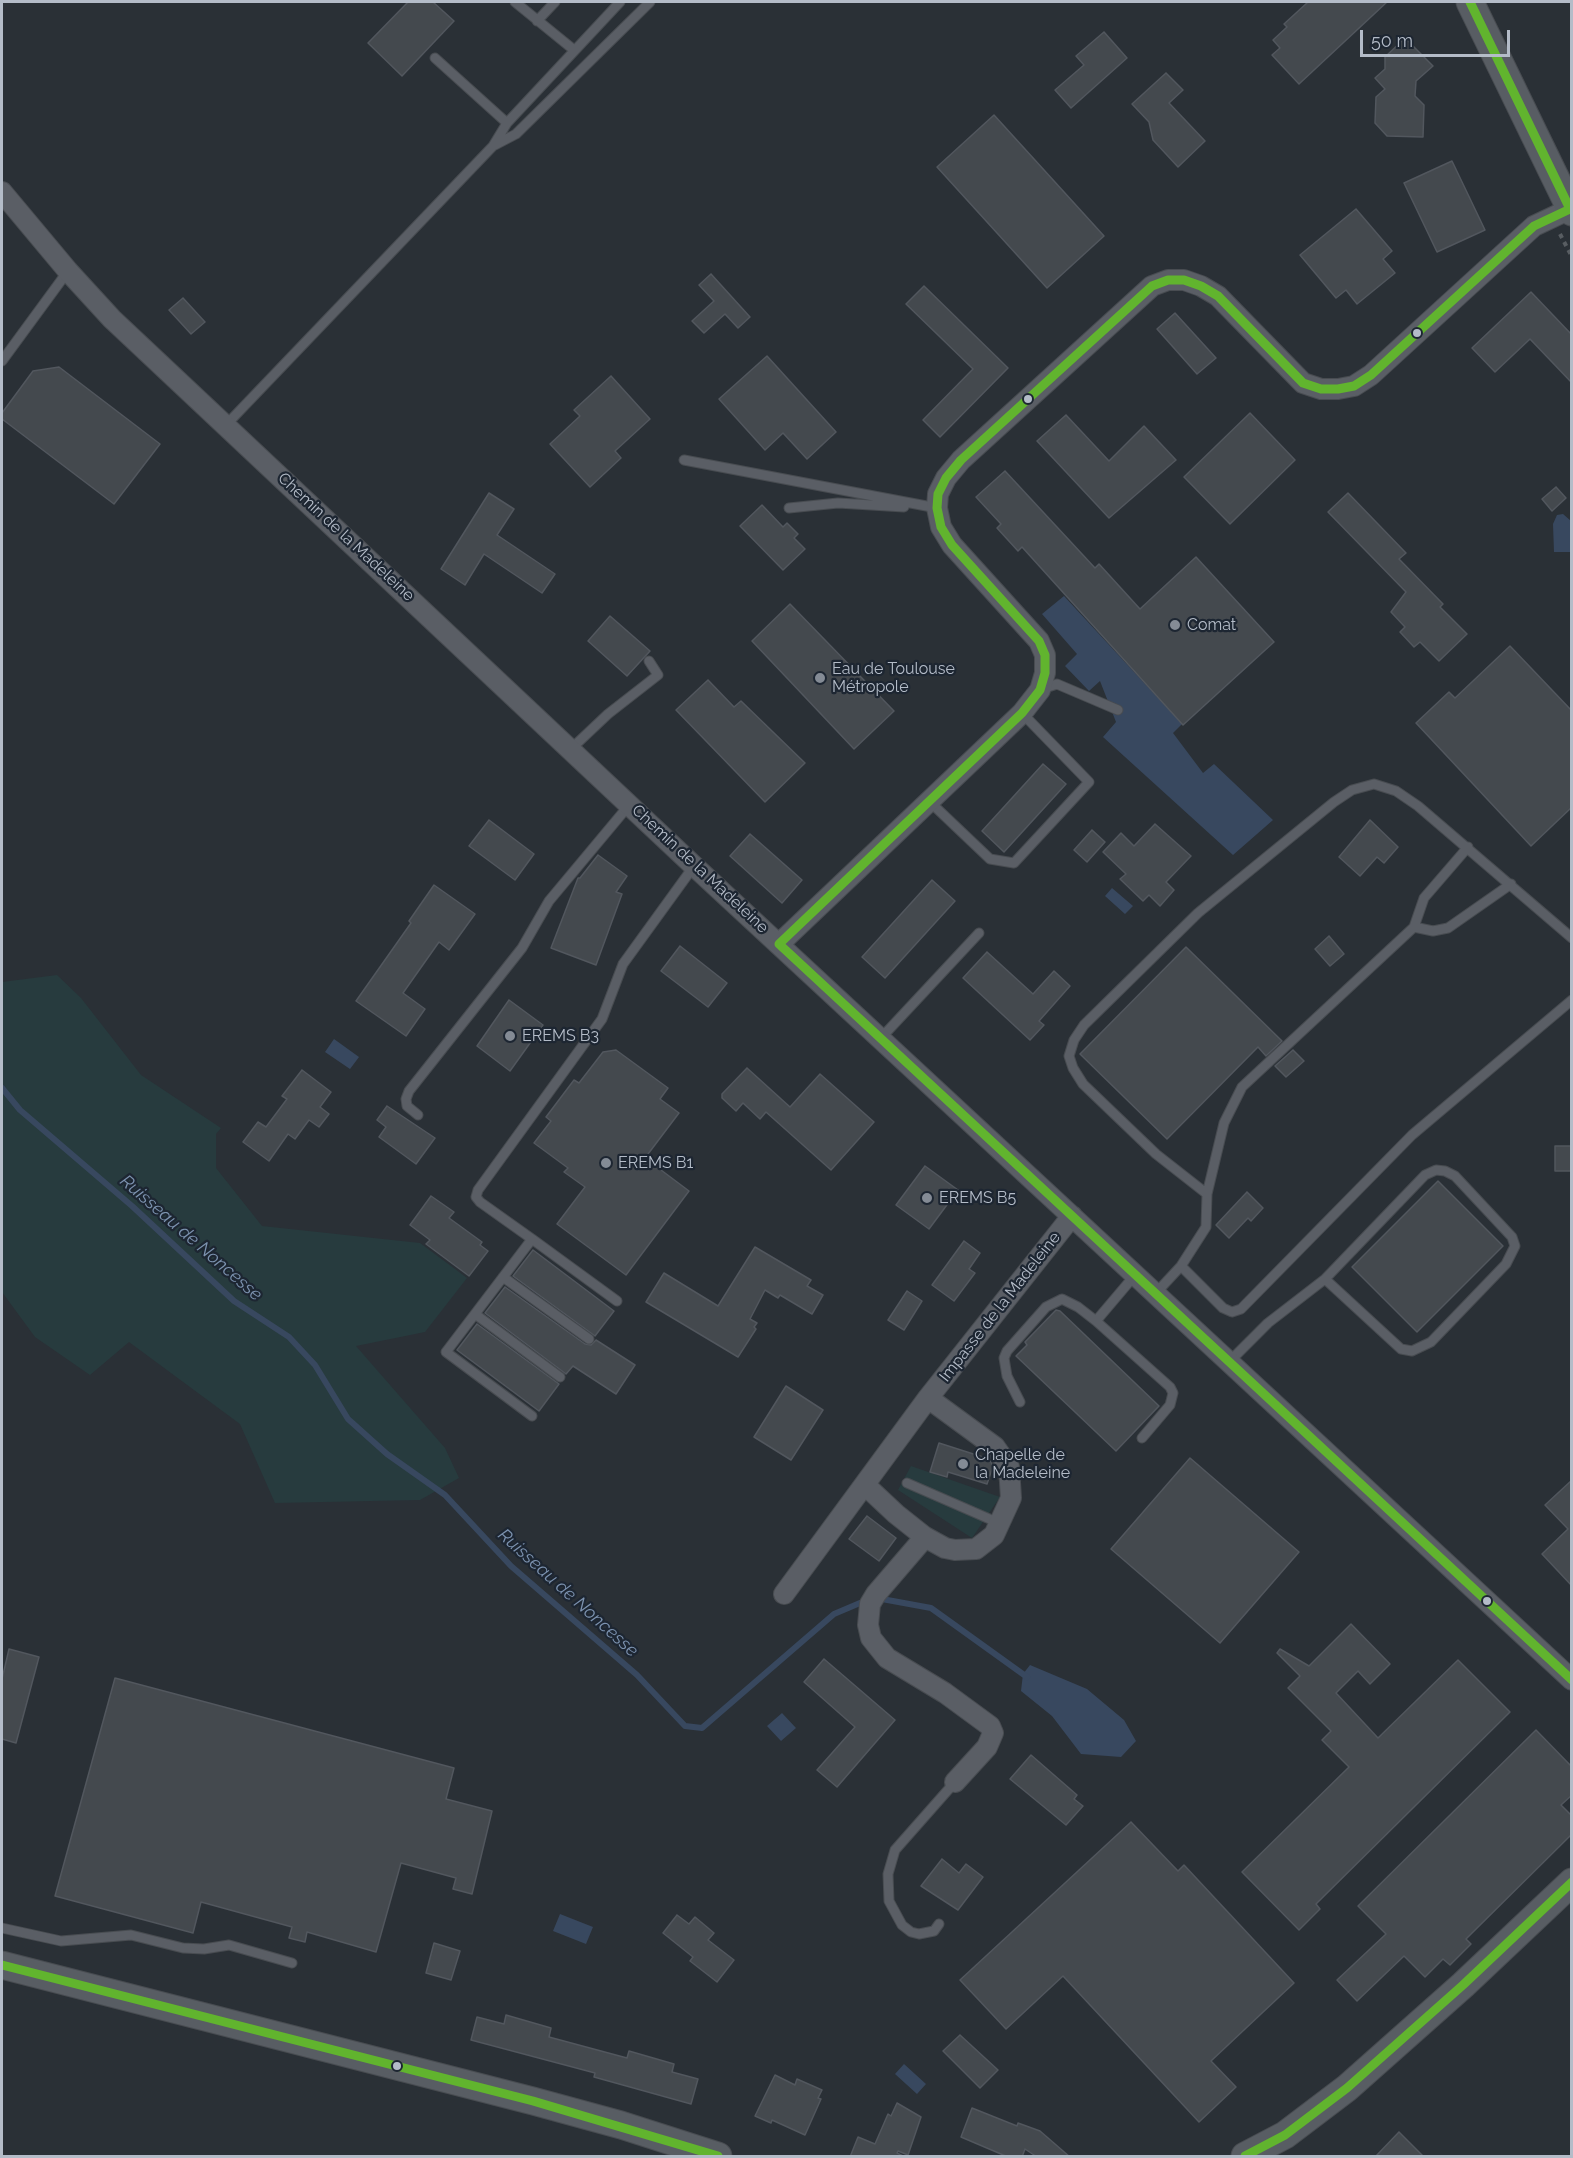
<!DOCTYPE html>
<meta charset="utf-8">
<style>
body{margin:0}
#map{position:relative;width:1573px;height:2158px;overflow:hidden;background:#2a3036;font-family:Raleway,sans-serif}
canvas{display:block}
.frame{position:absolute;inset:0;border:3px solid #b4bcc8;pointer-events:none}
.scale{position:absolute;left:1360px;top:30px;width:150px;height:27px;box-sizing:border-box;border:3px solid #b4bcc8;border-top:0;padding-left:8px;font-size:18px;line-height:21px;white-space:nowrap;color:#b4bcc8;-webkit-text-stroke:4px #1d2632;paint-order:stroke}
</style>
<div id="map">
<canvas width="1573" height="2158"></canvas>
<div class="frame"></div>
<div class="scale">50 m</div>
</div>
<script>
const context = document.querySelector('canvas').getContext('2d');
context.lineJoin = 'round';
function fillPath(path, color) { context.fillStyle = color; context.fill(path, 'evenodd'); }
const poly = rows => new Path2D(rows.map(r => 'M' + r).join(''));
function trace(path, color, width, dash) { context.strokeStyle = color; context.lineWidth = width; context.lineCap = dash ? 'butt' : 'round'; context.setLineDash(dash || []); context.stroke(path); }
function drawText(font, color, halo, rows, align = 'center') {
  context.font = font + ' Raleway,sans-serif'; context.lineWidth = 4.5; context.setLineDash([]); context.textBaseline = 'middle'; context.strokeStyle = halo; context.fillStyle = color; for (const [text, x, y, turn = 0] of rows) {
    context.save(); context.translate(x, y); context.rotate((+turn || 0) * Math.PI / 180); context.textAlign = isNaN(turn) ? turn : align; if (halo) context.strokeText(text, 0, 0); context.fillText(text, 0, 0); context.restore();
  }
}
fillPath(poly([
 [57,975,81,998,141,1075,221,1128,216,1134,216,1168,262,1226,420,1243,467,1278,425,1332,356,1346,445,1448,459,1478,420,1500,275,1503,240,1424,129,1342,90,1375,35,1337,2,1292,2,982],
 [911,1466,1000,1497,972,1538,898,1490]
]), '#273b3e');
fillPath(poly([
 [1563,514,1571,521,1570,552,1554,552,1553,524,1557,515],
 [1064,596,1182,724,1173,733,1203,773,1214,764,1273,820,1233,855,1103,737,1116,722,1100,681,1089,691,1065,666,1077,654,1042,614],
 [1112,888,1133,906,1125,914,1105,896],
 [334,1039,359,1057,350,1069,325,1052],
 [1030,1665,1087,1689,1124,1720,1136,1741,1121,1757,1081,1754,1052,1716,1021,1691,1023,1674],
 [782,1713,796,1728,781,1741,767,1726],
 [560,1914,593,1927,586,1944,553,1931],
 [904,2064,926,2084,917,2094,895,2074]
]), '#38485f');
trace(poly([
 [2,1088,20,1110,132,1206,234,1301,289,1337,315,1365,348,1419,387,1454,445,1495,511,1566,637,1675,685,1726,702,1728,834,1614,867,1600],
 [882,1599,931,1608,1027,1677]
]), '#38485f', 6);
const building = poly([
 [408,2,433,2,454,21,402,76,368,43,408,2],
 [1308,2,1387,2,1299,84,1272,55,1280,48,1273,40,1287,27,1284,24,1308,2],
 [1104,32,1127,58,1071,108,1055,90,1084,65,1076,56,1104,32],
 [1405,38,1433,66,1416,81,1415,96,1424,105,1423,137,1387,136,1375,123,1376,97,1385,89,1375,78,1385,69,1385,57,1405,38],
 [1166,73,1183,90,1169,103,1205,141,1178,167,1153,140,1149,122,1132,104,1166,73],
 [994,115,1104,236,1047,288,937,167,994,115],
 [1452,161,1485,230,1437,252,1404,183,1452,161],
 [1356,209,1392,251,1383,259,1395,273,1357,304,1346,290,1336,298,1300,255,1356,209],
 [711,274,750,317,738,328,725,314,704,333,692,321,714,301,699,285,711,274],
 [924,286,1008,368,940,437,923,420,973,369,906,304,924,286],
 [1531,292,1572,335,1572,383,1530,339,1495,372,1472,348,1531,292],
 [183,298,205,322,191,334,169,310,183,298],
 [1175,313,1216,358,1197,374,1157,329,1175,313],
 [767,356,836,432,807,459,783,433,765,450,719,399,767,356],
 [59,367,160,444,114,504,2,419,2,413,33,371,59,367],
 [611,376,650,419,615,451,621,458,590,487,550,444,580,416,574,410,611,376],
 [1250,413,1295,460,1230,524,1184,477,1250,413],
 [1066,415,1109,461,1144,426,1176,460,1109,518,1037,441,1066,415],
 [1005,471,1095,568,1099,564,1140,609,1196,557,1274,642,1183,725,1022,547,1018,551,997,528,1001,524,976,497,1005,471],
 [1556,487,1566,498,1552,511,1542,499,1556,487],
 [489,493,514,509,497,535,555,574,542,593,484,554,465,585,441,569,489,493],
 [1348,493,1406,553,1399,559,1443,604,1440,607,1467,634,1439,661,1420,642,1414,647,1400,632,1405,627,1391,612,1406,592,1328,512,1348,493],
 [762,505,783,527,787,523,798,534,794,538,805,549,783,570,740,526,762,505],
 [790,604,894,711,854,749,752,641,790,604],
 [610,616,650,651,627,676,588,641,610,616],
 [1510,646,1572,711,1572,807,1531,846,1416,723,1449,692,1455,698,1510,646],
 [708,680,734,707,741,701,805,763,765,802,676,710,708,680],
 [1043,764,1066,784,1004,852,982,831,1043,764],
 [489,820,534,854,515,880,469,846,489,820],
 [1370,820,1398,847,1384,863,1377,857,1360,876,1339,857,1370,820],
 [1155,824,1191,856,1166,882,1174,890,1160,906,1149,895,1143,901,1120,879,1126,874,1103,852,1121,833,1134,846,1155,824],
 [1092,830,1105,842,1087,862,1074,850,1092,830],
 [750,834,802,880,782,903,730,856,750,834],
 [598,855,627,876,616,892,622,894,596,965,551,948,578,878,580,878,598,855],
 [932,880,955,901,885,978,862,957,932,880],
 [434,885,475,914,449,950,439,942,403,993,425,1009,406,1036,356,1001,411,923,409,921,434,885],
 [1329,936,1344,954,1330,966,1315,949,1329,936],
 [680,946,727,983,708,1007,661,971,680,946],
 [1186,947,1282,1041,1266,1056,1258,1047,1167,1139,1080,1054,1186,947],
 [987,952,1033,994,1054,971,1070,986,1039,1021,1044,1025,1030,1040,963,978,987,952],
 [509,1000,543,1025,510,1071,477,1046,509,1000],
 [616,1050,668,1088,660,1099,679,1113,645,1158,689,1191,626,1275,557,1224,585,1187,564,1172,568,1168,534,1143,551,1121,546,1117,574,1080,579,1083,603,1052,616,1050],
 [1293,1050,1304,1061,1286,1077,1275,1066,1293,1050],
 [747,1068,790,1107,820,1074,874,1122,831,1170,766,1112,760,1119,743,1103,736,1111,722,1098,722,1094,747,1068],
 [302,1070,331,1092,320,1107,329,1114,319,1127,309,1120,295,1139,288,1134,269,1161,243,1142,258,1122,266,1127,287,1099,282,1096,302,1070],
 [387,1106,435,1138,416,1164,379,1137,386,1127,377,1120,387,1106],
 [1555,1146,1572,1146,1572,1171,1555,1171,1555,1146],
 [925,1166,958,1190,929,1229,896,1205,925,1166],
 [1438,1181,1503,1246,1417,1332,1352,1267,1438,1181],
 [1247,1192,1263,1208,1251,1221,1248,1218,1229,1238,1216,1225,1247,1192],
 [431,1196,454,1212,449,1218,482,1242,480,1245,488,1251,469,1276,426,1244,430,1240,410,1225,431,1196],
 [964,1241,980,1253,969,1269,975,1273,954,1301,932,1285,964,1241],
 [755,1247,811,1280,807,1286,823,1295,812,1314,780,1295,778,1298,765,1290,750,1319,757,1323,754,1327,756,1329,738,1357,646,1302,664,1273,718,1306,755,1247],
 [533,1250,614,1311,595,1336,513,1276,533,1250],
 [505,1287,585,1344,591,1345,596,1340,635,1365,616,1394,573,1366,566,1374,485,1313,505,1287],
 [907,1291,922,1301,904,1330,888,1320,907,1291],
 [1056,1310,1060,1311,1159,1406,1116,1451,1016,1356,1027,1345,1025,1342,1056,1310],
 [477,1324,559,1384,539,1411,457,1350,477,1324],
 [786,1386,823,1410,791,1460,754,1437,786,1386],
 [939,1443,989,1459,993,1466,987,1484,948,1472,947,1477,930,1472,939,1443],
 [1190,1458,1299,1552,1220,1643,1111,1549,1190,1458],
 [1572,1480,1572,1586,1542,1554,1568,1529,1545,1505,1572,1480],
 [867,1516,896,1538,879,1561,849,1539,867,1516],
 [1351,1624,1390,1664,1370,1684,1358,1671,1336,1693,1378,1738,1458,1660,1510,1712,1316,1904,1320,1909,1299,1930,1242,1872,1349,1767,1322,1740,1331,1731,1288,1688,1300,1676,1277,1653,1280,1649,1309,1666,1351,1624],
 [9,1649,39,1657,16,1743,2,1739,2,1679,9,1649],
 [824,1659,895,1720,837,1787,817,1770,855,1727,804,1682,824,1659],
 [115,1678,454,1768,446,1799,492,1811,472,1894,453,1889,456,1878,401,1863,376,1952,307,1932,305,1942,289,1938,292,1927,201,1902,193,1933,55,1896,115,1678],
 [1536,1730,1572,1767,1572,1795,1561,1805,1572,1816,1572,1834,1466,1939,1471,1944,1450,1965,1443,1959,1425,1977,1404,1956,1357,2001,1337,1980,1386,1934,1358,1906,1536,1730],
 [1031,1755,1077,1795,1074,1799,1083,1806,1066,1825,1010,1779,1031,1755],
 [1131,1822,1178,1871,1184,1865,1294,1983,1211,2061,1236,2087,1199,2122,1063,1976,1006,2029,960,1980,1131,1822],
 [942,1859,959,1873,966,1864,983,1877,958,1910,921,1886,942,1859],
 [677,1915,689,1924,695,1917,714,1933,708,1940,734,1960,717,1982,690,1961,693,1957,663,1933,677,1915],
 [434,1943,460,1951,451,1980,426,1973,434,1943],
 [506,2015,551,2028,549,2037,627,2058,629,2051,674,2064,672,2072,698,2079,691,2104,594,2077,595,2073,471,2040,477,2017,504,2024,506,2015],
 [960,2035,998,2070,980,2088,943,2051,960,2035],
 [775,2075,795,2085,797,2079,822,2090,818,2098,821,2099,805,2135,772,2120,771,2123,755,2116,775,2075],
 [897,2103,921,2117,908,2155,898,2151,897,2153,905,2157,850,2157,858,2137,875,2144,888,2114,891,2116,897,2103],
 [972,2108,1017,2126,1018,2123,1040,2131,1070,2157,1037,2157,1025,2149,1022,2157,1008,2157,961,2137,972,2108],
 [1399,2132,1424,2157,1375,2157,1399,2132]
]);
fillPath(building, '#44494e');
trace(building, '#52575e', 1.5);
const lane = poly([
 [515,2,574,50],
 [537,21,555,2],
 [435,58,507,123],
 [495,145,516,134,650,2],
 [2,361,68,271],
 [226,425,493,146,507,123,620,2],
 [684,460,937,508],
 [789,508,838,503,904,507],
 [1042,689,1057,684,1118,710],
 [572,748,608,714,658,675,649,661],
 [929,801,990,859,1014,863,1089,782,1022,713],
 [1414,927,1433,931,1448,928,1511,884],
 [881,1038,979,933],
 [418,1115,407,1106,406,1099,409,1091,522,948,549,901,630,804],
 [1207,1194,1224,1123,1242,1087,1414,927,1424,898,1468,847],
 [532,1239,617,1301],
 [1181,1266,1223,1308,1232,1312,1241,1309,1412,1135,1572,1000],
 [503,1277,589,1339],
 [1155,1294,1181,1266,1206,1227,1207,1194,1156,1154,1083,1084,1073,1068,1069,1056,1074,1040,1084,1025,1198,913,1334,802,1352,790,1374,784,1396,791,1418,806,1572,938],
 [475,1314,560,1377],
 [1096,1321,1170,1387,1173,1393,1170,1405,1142,1438],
 [1229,1362,1268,1323,1325,1279,1425,1175,1436,1170,1445,1171,1455,1176,1512,1237,1515,1246,1506,1264,1431,1342,1412,1351,1401,1349,1325,1279],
 [1020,1402,1007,1376,1004,1358,1007,1351,1046,1307,1062,1299,1078,1307,1096,1321,1135,1275],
 [532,1416,446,1352,532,1239,480,1202,476,1197,478,1190,602,1019,623,964,694,866],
 [907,1483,1001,1524],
 [939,1924,934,1931,919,1934,911,1932,902,1925,889,1901,888,1874,895,1850,955,1782],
 [2,1928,61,1941,131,1935,183,1948,204,1949,229,1945,292,1963]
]);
const street = poly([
 [2,192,68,271,112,319,694,866,1572,1680],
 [779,944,1022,713,1040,690,1045,673,1045,655,1039,641,952,545,941,527,937,508,938,494,946,478,961,460,1152,286,1168,280,1184,280,1201,286,1218,296,1303,383,1321,389,1338,389,1354,386,1371,375,1534,226,1570,209],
 [865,1485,896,1514,925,1537,945,1548,955,1550,976,1549,994,1535,1011,1498,1009,1467,995,1447,928,1398],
 [925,1537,876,1594,870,1604,868,1625,871,1638,887,1658,945,1693,990,1726,993,1733,987,1747,955,1782],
 [784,1594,928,1398,1072,1216]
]);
const secondary = poly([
 [1470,2,1572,212],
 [2,1965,533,2101,621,2125,718,2156],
 [1245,2156,1285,2135,1347,2088,1463,1985,1572,1882]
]);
trace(lane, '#484c51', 11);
trace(street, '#484c51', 22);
trace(secondary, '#484c51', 29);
trace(poly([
 [1560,234,1572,257]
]), '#585d62', 4, [4.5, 4.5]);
trace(lane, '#5a5e65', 9);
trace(street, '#5a5e65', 20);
trace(secondary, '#585d63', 27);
trace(poly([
 [1470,2,1570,209],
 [779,944,1022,713,1040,690,1045,673,1045,655,1039,641,952,545,941,527,937,508,938,494,946,478,961,460,1152,286,1168,280,1184,280,1201,286,1218,296,1303,383,1321,389,1338,389,1354,386,1371,375,1534,226,1570,209],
 [779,944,1572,1680],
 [2,1965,533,2101,718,2156],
 [1245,2156,1285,2135,1347,2088,1463,1985,1572,1882]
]), '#61b42e', 9);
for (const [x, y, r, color] of [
 [1417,333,5,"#b4bcc8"],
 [1028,399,5,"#b4bcc8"],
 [1175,625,6,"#848b95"],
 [820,678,6,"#848b95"],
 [510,1036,6,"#848b95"],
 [606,1163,6,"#848b95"],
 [927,1198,6,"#848b95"],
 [963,1464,6,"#848b95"],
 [1487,1601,5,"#b4bcc8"],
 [397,2066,5,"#b4bcc8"]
]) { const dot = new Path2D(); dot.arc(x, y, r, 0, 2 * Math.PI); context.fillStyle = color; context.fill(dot); trace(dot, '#1d2632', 2); }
drawText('16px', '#b4bcc8', '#1d2632', [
 ["Chemin de la Madeleine",346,537,43],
 ["Chemin de la Madeleine",700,869,43],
 ["Impasse de la Madeleine",1000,1307,-52]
]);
drawText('16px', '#b4bcc8', '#1d2632', [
 ["Comat",1187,625],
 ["Eau de Toulouse",832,669],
 ["Métropole",832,687],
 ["EREMS B3",522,1036],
 ["EREMS B1",618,1163],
 ["EREMS B5",939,1198],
 ["Chapelle de",975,1455],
 ["la Madeleine",975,1473]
], 'left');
drawText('italic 18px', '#7c92af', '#1d2632', [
 ["Ruisseau de Noncesse",191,1238,41],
 ["Ruisseau de Noncesse",568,1593,42]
]);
</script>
